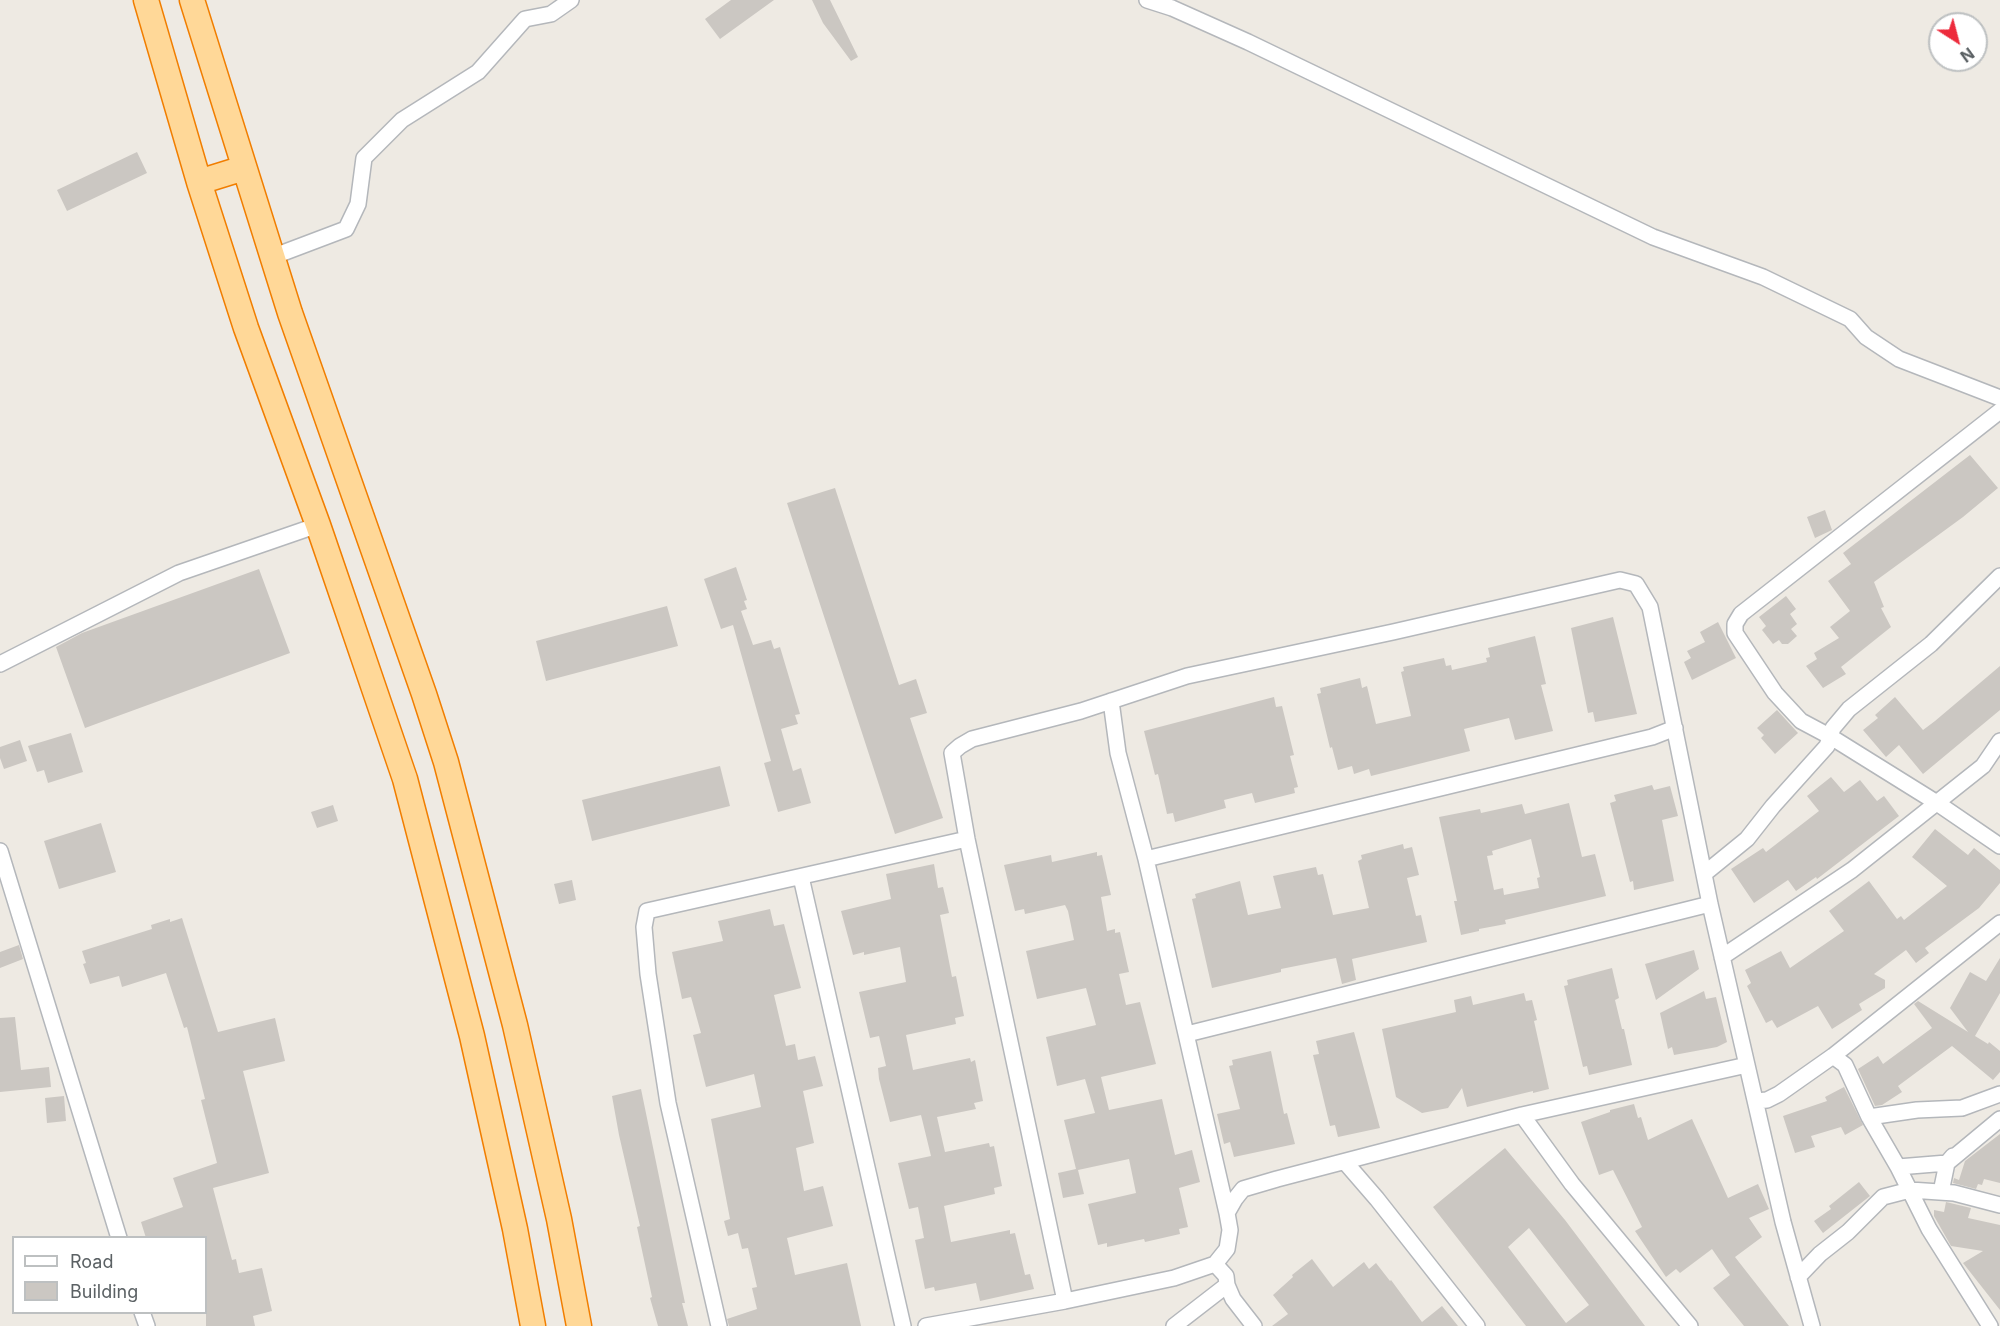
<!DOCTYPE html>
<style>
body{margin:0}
#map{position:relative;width:2000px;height:1326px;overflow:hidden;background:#eeeae3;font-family:Inter,sans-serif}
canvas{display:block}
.legend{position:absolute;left:12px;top:1236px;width:195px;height:78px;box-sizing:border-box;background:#fff;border:2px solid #bdc0c1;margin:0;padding:8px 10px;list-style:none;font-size:18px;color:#5b6164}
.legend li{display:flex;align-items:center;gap:12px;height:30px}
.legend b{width:30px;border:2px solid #bdc0c1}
.north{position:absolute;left:1928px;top:12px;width:60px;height:60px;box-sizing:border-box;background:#fff;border:2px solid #bdc0c1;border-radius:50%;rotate:144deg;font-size:16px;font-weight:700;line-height:24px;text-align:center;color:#5b6164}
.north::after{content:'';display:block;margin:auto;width:21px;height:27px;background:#ed2b3c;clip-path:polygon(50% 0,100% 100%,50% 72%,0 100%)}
</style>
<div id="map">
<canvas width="2000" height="1326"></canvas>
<ul class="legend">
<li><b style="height:8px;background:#fff"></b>Road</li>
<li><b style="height:16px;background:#cbc7c2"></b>Building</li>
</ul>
<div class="north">N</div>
</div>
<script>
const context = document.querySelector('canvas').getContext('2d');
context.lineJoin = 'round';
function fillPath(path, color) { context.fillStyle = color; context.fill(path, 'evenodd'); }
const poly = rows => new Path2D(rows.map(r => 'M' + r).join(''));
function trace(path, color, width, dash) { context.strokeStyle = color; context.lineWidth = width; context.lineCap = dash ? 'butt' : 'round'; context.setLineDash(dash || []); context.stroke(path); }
fillPath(poly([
 [731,0,774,0,720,39,705,19],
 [812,0,830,0,858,57,851,61,823,23],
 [137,152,147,173,67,211,57,190],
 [1970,455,1998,488,1963,517,1874,582,1884,607,1881,608,1891,627,1841,667,1846,674,1823,688,1806,666,1817,659,1814,653,1839,638,1830,627,1850,611,1828,581,1851,564,1843,553],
 [835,488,899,685,916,679,927,713,910,718,943,818,895,834,787,503],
 [1825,510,1832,530,1815,538,1807,517],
 [736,567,747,600,744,601,747,609,741,611,753,645,771,640,774,649,780,647,800,714,795,715,798,724,781,729,793,771,801,768,811,803,778,812,764,763,771,761,733,625,721,629,704,579],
 [259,569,290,653,85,728,56,647,82,633],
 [1786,596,1796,609,1790,614,1797,624,1791,629,1797,636,1788,644,1782,644,1779,640,1773,644,1762,630,1766,626,1759,617],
 [667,606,678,646,546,681,536,641],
 [1613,617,1637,714,1595,722,1593,712,1588,713,1571,628],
 [1718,622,1736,658,1692,680,1684,662,1691,658,1687,651,1705,642,1700,632],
 [1535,636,1546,684,1541,685,1553,731,1515,740,1509,718,1464,729,1470,751,1371,776,1369,769,1354,774,1352,766,1338,770,1332,747,1330,748,1317,694,1321,693,1320,688,1360,678,1362,688,1367,686,1376,724,1411,716,1401,672,1404,671,1403,667,1444,658,1446,666,1451,665,1452,670,1487,662,1486,658,1490,657,1488,648],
 [2000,666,2000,710,1923,774,1899,745,1886,757,1863,730,1878,718,1875,715,1895,697,1923,730,1935,721],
 [1274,697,1276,707,1282,706,1294,755,1290,756,1298,787,1294,788,1295,793,1255,803,1252,793,1224,800,1226,808,1175,822,1173,813,1167,814,1158,774,1155,775,1144,731],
 [1777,710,1798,733,1775,754,1761,738,1764,735,1757,728],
 [71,733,83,772,48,783,44,770,37,772,28,746],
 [20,740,27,761,4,769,0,758,0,747],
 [720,766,730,806,592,841,582,800],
 [1831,777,1844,792,1860,780,1877,801,1884,796,1899,816,1817,879,1816,877,1796,891,1788,880,1754,903,1731,869,1763,848,1766,852,1819,811,1807,796],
 [1652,785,1654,790,1670,786,1678,816,1662,820,1674,881,1634,890,1633,881,1630,882,1610,803,1616,801,1614,795],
 [1569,803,1582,857,1595,854,1606,896,1505,920,1506,924,1479,929,1479,931,1461,935,1454,901,1457,901,1439,817,1480,809,1481,813,1522,804,1525,814],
 [1531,839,1540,877,1537,878,1539,888,1504,895,1503,888,1494,890,1487,856,1493,855,1492,851],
 [333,805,338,821,317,828,311,812],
 [101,823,116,872,59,889,44,841],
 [1935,829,1968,855,1974,848,2000,870,2000,883,1979,908,1925,948,1929,953,1916,963,1906,950,1874,974,1885,980,1885,988,1859,1004,1862,1010,1832,1029,1818,1006,1777,1028,1772,1020,1766,1023,1747,986,1751,983,1745,970,1781,951,1790,968,1844,931,1829,911,1869,881,1897,919,1901,916,1904,920,1947,886,1912,857],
 [1403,844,1404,849,1412,847,1419,875,1407,878,1416,916,1421,915,1427,942,1352,959,1356,980,1342,984,1336,958,1281,969,1281,972,1212,988,1192,899,1196,898,1195,894,1240,881,1248,915,1281,908,1273,876,1316,867,1318,875,1323,874,1333,915,1369,908,1358,861,1362,859,1361,855],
 [1097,852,1097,856,1102,855,1111,895,1101,897,1107,931,1115,929,1115,933,1120,932,1129,972,1119,974,1126,1005,1140,1002,1156,1064,1101,1077,1109,1110,1162,1099,1175,1155,1192,1150,1200,1182,1179,1188,1188,1227,1179,1229,1180,1234,1145,1242,1144,1239,1107,1247,1107,1243,1098,1245,1088,1204,1136,1193,1129,1159,1078,1170,1084,1194,1063,1198,1058,1173,1076,1169,1064,1120,1095,1113,1085,1079,1057,1086,1046,1037,1096,1025,1086,988,1037,999,1026,951,1074,940,1068,911,1065,905,1025,914,1024,909,1015,911,1004,865,1051,855,1052,862],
 [934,864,938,888,943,887,949,913,940,915,952,977,956,976,964,1016,955,1018,956,1024,906,1035,913,1070,970,1058,971,1062,975,1060,983,1101,974,1103,976,1109,937,1117,945,1152,989,1143,990,1147,994,1146,1002,1186,994,1188,995,1194,944,1206,951,1242,1010,1230,1010,1234,1015,1233,1025,1275,1030,1274,1034,1289,980,1301,976,1283,935,1291,934,1287,925,1289,915,1240,924,1238,918,1207,909,1209,898,1163,931,1156,921,1115,890,1122,879,1079,878,1068,886,1066,879,1036,870,1038,859,992,906,982,900,947,864,955,864,952,853,955,841,911,891,899,886,874],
 [572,880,576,900,559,904,554,884],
 [770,909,774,926,784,924,801,988,774,995,786,1046,795,1044,798,1060,815,1056,823,1086,803,1091,814,1143,796,1148,804,1191,823,1186,833,1226,787,1238,790,1251,795,1275,847,1263,861,1326,729,1326,727,1319,757,1309,752,1288,757,1287,748,1248,742,1249,738,1233,728,1236,724,1221,730,1219,711,1119,761,1107,754,1074,706,1087,693,1035,701,1033,691,997,682,999,672,952,723,941,718,921],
 [182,918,218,1032,275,1018,285,1061,243,1071,269,1173,213,1188,232,1260,236,1259,239,1273,262,1268,272,1311,253,1316,255,1326,206,1326,206,1238,146,1238,141,1222,183,1207,173,1178,217,1163,201,1100,205,1099,187,1027,184,1028,166,973,122,987,119,976,90,984,83,964,86,963,82,951,152,929,151,925,170,919,170,922],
 [19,945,23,959,0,968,0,952],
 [1694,950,1699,969,1656,1000,1645,964],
 [2000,958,2000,993,1975,1036,1988,1044,1989,1042,2000,1051,2000,1072,1993,1080,1952,1046,1898,1086,1902,1092,1882,1105,1875,1106,1858,1069,1878,1056,1883,1064,1932,1028,1914,1004,1918,1001,1968,1032,1950,1008,1970,972,1986,981],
 [1612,968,1619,998,1615,1000,1622,1029,1624,1029,1632,1065,1589,1075,1587,1066,1583,1067,1564,986,1568,985,1567,980],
 [1704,991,1706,999,1716,997,1727,1042,1717,1047,1674,1055,1672,1047,1668,1049,1660,1013],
 [1524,993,1526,1001,1532,1000,1537,1020,1534,1021,1549,1089,1533,1093,1533,1091,1467,1107,1462,1088,1448,1108,1422,1113,1396,1097,1382,1029,1456,1012,1454,1000,1471,996,1473,1005],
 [15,1017,21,1070,49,1067,51,1087,0,1092,0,1018],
 [1354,1032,1380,1128,1338,1137,1335,1125,1330,1126,1313,1055,1319,1054,1316,1041],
 [1271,1051,1284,1114,1287,1113,1295,1144,1234,1157,1230,1142,1224,1144,1217,1114,1240,1109,1229,1066,1233,1065,1232,1060],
 [1844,1087,1863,1125,1845,1135,1841,1127,1811,1136,1815,1147,1795,1153,1783,1116,1827,1101,1825,1097],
 [641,1089,685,1303,682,1303,688,1326,658,1326,650,1298,652,1297,637,1227,640,1226,619,1135,612,1096],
 [64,1096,66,1121,47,1123,45,1098],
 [1634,1104,1638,1118,1641,1117,1648,1140,1692,1119,1728,1198,1758,1184,1769,1209,1749,1218,1762,1237,1735,1257,1789,1326,1744,1326,1713,1288,1730,1275,1712,1249,1680,1273,1676,1269,1666,1277,1635,1231,1642,1227,1613,1170,1599,1175,1581,1122,1610,1112,1610,1110],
 [2000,1134,2000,1183,1984,1179,1982,1185,1978,1184,1976,1189,1953,1183,1954,1178,1959,1180,1965,1161],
 [1505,1148,1565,1220,1645,1326,1526,1326,1433,1207],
 [1529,1228,1589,1305,1566,1323,1508,1247],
 [1859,1182,1870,1196,1823,1233,1814,1221,1831,1209,1829,1206],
 [1946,1202,1971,1208,1968,1218,2000,1225,2000,1310,1963,1263,1983,1251,1951,1246,1934,1216,1934,1210,1944,1212],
 [1312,1259,1333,1287,1364,1262,1369,1269,1376,1263,1390,1281,1391,1280,1422,1322,1442,1306,1458,1326,1272,1326,1288,1314,1273,1295,1293,1277,1292,1275]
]), '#cbc7c2');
const minor = poly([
 [1147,0,1172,8,1248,42,1653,237,1763,277,1850,319,1866,337,1899,359,2000,398],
 [272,257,346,229,358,204,364,158,402,120,478,72,525,19,551,14,571,0],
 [2000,411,1741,614,1735,624,1735,633,1775,693,1801,721,1831,737,1937,803,2000,846],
 [0,664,179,573,318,525],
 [0,851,119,1238],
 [1146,859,1652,737,1675,728],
 [1704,874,1747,839,1773,806,1827,746,1833,728,1849,709,1931,644,2000,576],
 [801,877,903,1326],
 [1722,957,1852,870,1983,766,2000,741],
 [1187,1034,1710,904],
 [1833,1056,2000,923],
 [1756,1101,1767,1100,1779,1094,1833,1056,1845,1065,1869,1117,1898,1167,1929,1229,1990,1326],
 [1522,1115,1572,1184,1690,1326],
 [1869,1117,1917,1110,1962,1108,2000,1094],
 [1345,1162,1377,1199,1477,1326],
 [1898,1167,1947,1163,2000,1119],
 [1941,1192,1947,1163,1953,1156],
 [1227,1213,1235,1199,1243,1189,1277,1179,1522,1115,1747,1065],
 [1215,1264,1226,1276,1227,1285,1233,1299,1254,1326],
 [1798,1277,1820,1254,1848,1232,1883,1197,1910,1190,1954,1193,2000,1205],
 [1065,1301,967,839,952,753,960,746,972,739,1081,711,1187,676,1393,632,1620,580,1636,584,1650,607,1710,904,1783,1222,1812,1326],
 [142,1312,147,1326],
 [719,1326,668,1103,648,974,644,927,647,911,967,839],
 [926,1326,1065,1301,1174,1278,1215,1264,1227,1249,1230,1230,1227,1213,1146,859,1118,753,1111,701],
 [1174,1326,1227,1285]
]);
const trunk = poly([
 [146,0,199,182,246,328,318,525,405,779,472,1036,515,1229,533,1326],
 [192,0,290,313,424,694,446,762,515,1025,559,1219,579,1326],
 [199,182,244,168]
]);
trace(minor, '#b4b7bb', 18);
trace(trunk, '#f17e00', 27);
trace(minor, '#fff', 15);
trace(trunk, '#ffd898', 24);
</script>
